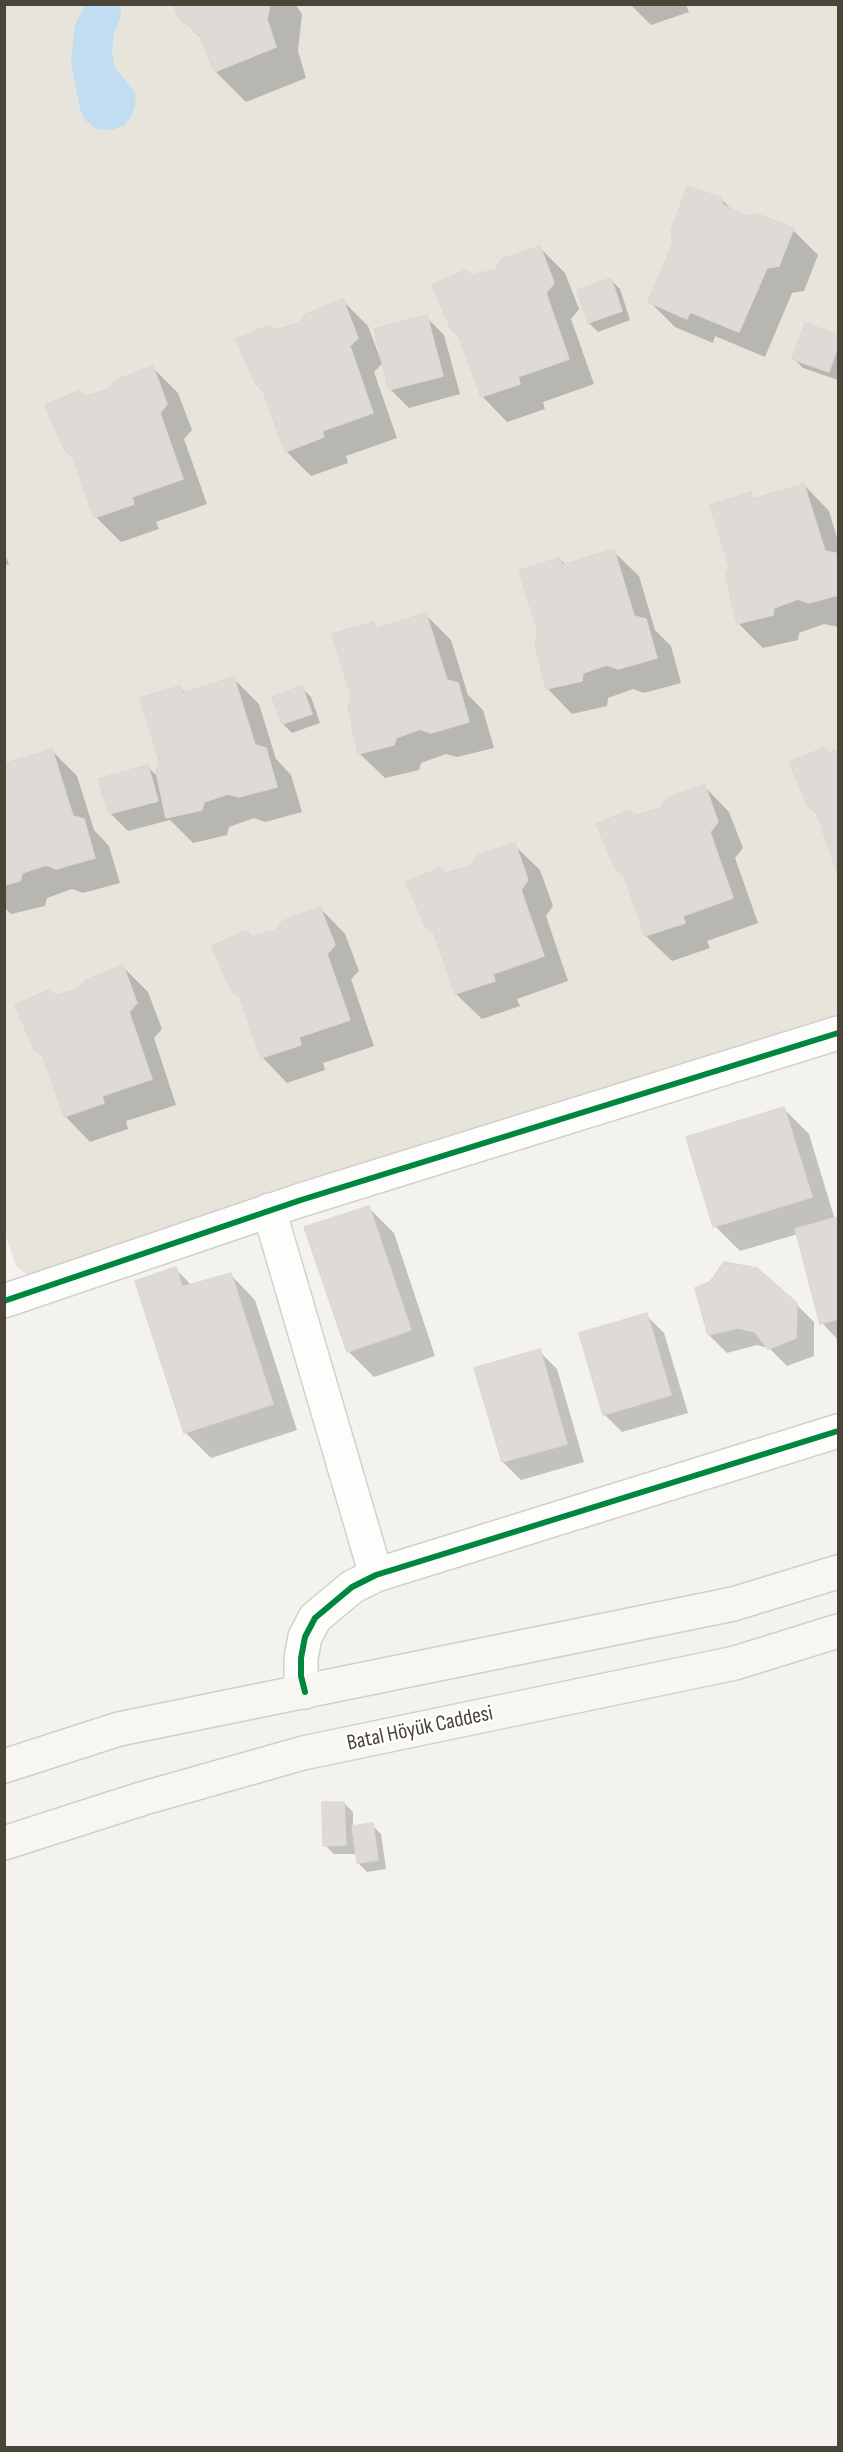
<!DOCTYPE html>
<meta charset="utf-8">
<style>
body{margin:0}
#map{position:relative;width:843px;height:2452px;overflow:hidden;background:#f4f2ee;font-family:"Sofia Sans Condensed",sans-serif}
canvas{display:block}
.frame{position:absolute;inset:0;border:6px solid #4b4439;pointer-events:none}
</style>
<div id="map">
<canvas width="843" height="2452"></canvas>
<div class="frame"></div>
</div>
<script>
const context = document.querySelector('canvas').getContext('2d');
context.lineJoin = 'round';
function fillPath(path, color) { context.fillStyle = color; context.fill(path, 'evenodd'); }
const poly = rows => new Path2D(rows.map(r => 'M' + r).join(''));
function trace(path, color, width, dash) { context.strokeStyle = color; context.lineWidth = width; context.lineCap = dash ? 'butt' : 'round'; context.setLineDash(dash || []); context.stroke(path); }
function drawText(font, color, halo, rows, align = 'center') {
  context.font = font + ' "Sofia Sans Condensed",sans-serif'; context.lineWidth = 4.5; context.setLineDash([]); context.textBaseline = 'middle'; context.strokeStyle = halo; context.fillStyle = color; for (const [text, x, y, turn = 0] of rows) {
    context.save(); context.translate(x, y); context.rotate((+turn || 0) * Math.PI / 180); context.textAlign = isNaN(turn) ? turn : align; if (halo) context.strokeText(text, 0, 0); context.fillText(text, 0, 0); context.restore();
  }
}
fillPath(poly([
 [4,5,838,5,838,1022,33,1279,16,1266,4,1230]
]), '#e7e4dc');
fillPath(poly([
 [85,5,119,5,121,8,121,16,114,33,112,51,115,68,134,91,136,102,132,115,125,125,112,130,97,129,86,121,80,109,71,63,75,25]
]), '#c0ddf1');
fillPath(poly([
 [174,4,295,4,302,14,298,51,306,78,246,102,215,71,204,41,181,18],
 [630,4,688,4,686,5,689,12,651,25],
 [721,199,735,213,745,218,793,230,818,255,804,291,792,293,765,357,715,336,713,343,675,327,650,302,675,243],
 [539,247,565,273,579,309,571,319,594,384,543,402,545,409,507,422,482,396,471,278,497,270],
 [611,280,620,289,630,320,598,332,589,323],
 [343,301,368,326,381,361,426,317,444,335,460,394,409,408,391,390,384,362,374,372,397,438,346,456,348,463,311,476,286,451,275,332,300,324],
 [806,325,838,336,838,380,803,368,794,359],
 [153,368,178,393,192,430,184,439,207,504,156,522,159,529,121,542,96,517,85,398,110,391],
 [804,485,829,511,838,541,838,627,824,624,799,633,798,640,763,648,738,623,750,494,756,500],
 [613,551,639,576,655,630,671,646,681,683,644,693,633,689,608,698,607,706,572,714,547,688,560,559,566,565],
 [4,552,9,564,4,566],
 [426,615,451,640,468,695,483,710,494,748,457,757,446,754,421,763,419,770,385,778,359,753,372,624,378,630],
 [234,679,259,704,276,759,291,775,302,812,265,822,254,818,229,827,227,835,193,843,170,820,128,831,110,813,147,766,159,778,180,688,186,693],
 [302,688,311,697,320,723,292,733,283,724],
 [52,751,77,776,94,830,109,846,120,883,83,893,72,889,47,898,45,906,11,914,4,907,4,765],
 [838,752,838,870,819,815,829,755],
 [704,786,729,812,743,848,735,858,758,923,707,941,710,948,672,961,646,936,626,876,635,817,661,810],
 [514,845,540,870,553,906,546,916,568,981,517,999,520,1006,482,1019,456,994,436,935,471,868],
 [320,908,345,934,359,971,351,979,374,1046,323,1063,325,1070,287,1083,262,1057,251,938,277,931],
 [123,967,148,992,162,1029,154,1038,176,1105,126,1121,128,1129,90,1142,65,1116,45,1058,35,1048,54,997,80,990],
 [784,1109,809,1134,835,1220,838,1219,838,1340,822,1323,798,1234,740,1251,715,1226],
 [368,1207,394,1233,435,1356,374,1377,348,1351],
 [176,1269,192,1286,230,1274,255,1300,297,1430,211,1458,185,1432],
 [796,1304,814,1322,814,1356,787,1366,769,1348,757,1345,727,1353,709,1335],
 [646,1315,664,1333,688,1413,622,1432,604,1414],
 [539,1351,557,1369,584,1462,521,1480,503,1462],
 [344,1803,353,1812,353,1828,372,1825,381,1834,386,1869,367,1872,358,1863,357,1854,334,1854,325,1845]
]), '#0003');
const building = poly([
 [173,4,270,4,267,19,276,47,214,72,200,35,180,19,173,4],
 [687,186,722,198,723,205,745,216,757,214,794,228,779,266,767,268,739,332,690,312,687,319,648,302,673,243,671,232,687,186],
 [540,246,554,283,546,293,569,359,518,377,520,384,481,397,459,336,451,329,432,285,466,270,472,276,496,269,502,259,540,246],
 [611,278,622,311,588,323,577,290,611,278],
 [343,299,358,338,350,346,373,413,322,431,324,437,285,452,263,391,255,383,236,339,270,325,275,330,299,323,306,314,343,299],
 [427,315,443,376,389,390,374,329,427,315],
 [805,323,838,335,838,346,829,372,792,359,805,323],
 [153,366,167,404,160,413,183,479,132,497,134,504,94,518,73,457,64,449,45,405,79,391,85,396,109,389,116,380,153,366],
 [804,484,825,551,836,553,838,595,809,603,798,599,774,608,773,615,737,624,726,577,729,566,710,505,751,492,753,499,804,484],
 [614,549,634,616,646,619,657,658,618,669,607,665,583,673,582,681,546,689,535,643,538,632,519,570,560,558,562,565,614,549],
 [426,613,447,680,458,683,469,722,431,733,420,729,396,738,394,745,358,754,348,707,351,696,332,634,373,622,375,629,426,613],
 [234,677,255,745,266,748,277,787,239,797,228,794,204,802,202,810,166,818,156,771,159,761,140,698,180,686,183,693,234,677],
 [302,686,312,714,282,724,272,697,302,686],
 [824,748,829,753,838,750,838,874,817,814,808,806,789,762,824,748],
 [52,749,73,816,84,819,95,858,56,869,46,865,22,873,20,881,4,885,4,764,52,749],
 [148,765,158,801,109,814,98,779,148,765],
 [705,785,718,822,710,832,733,898,683,916,685,923,645,936,624,876,615,868,596,824,630,810,636,815,660,808,667,798,705,785],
 [515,843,528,880,521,890,544,956,493,974,495,981,455,994,434,933,425,926,406,882,440,868,446,873,470,866,477,856,515,843],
 [320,907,335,945,327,954,350,1020,299,1037,301,1045,261,1058,240,997,231,990,212,946,246,931,252,937,276,930,283,921,320,907],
 [123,965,137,1003,129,1012,152,1079,102,1096,104,1103,64,1117,43,1056,34,1049,15,1005,49,990,55,995,79,989,86,980,123,965],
 [784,1107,812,1197,713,1227,686,1137,784,1107],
 [369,1206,411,1330,347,1352,304,1227,369,1206],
 [838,1217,838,1319,820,1324,795,1229,838,1217],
 [724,1262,757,1268,797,1303,796,1338,768,1349,755,1332,738,1328,708,1335,695,1288,710,1282,724,1262],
 [176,1267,182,1287,231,1273,273,1404,184,1433,135,1281,176,1267],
 [647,1313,671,1395,603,1415,579,1333,647,1313],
 [540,1349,567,1444,502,1462,474,1368,540,1349],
 [322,1802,344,1802,346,1845,323,1846,322,1802],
 [373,1823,378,1860,357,1863,352,1826,373,1823]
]);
fillPath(building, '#dedbd6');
trace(building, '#dcd9d4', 1.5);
const minor = poly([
 [269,1210,376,1575],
 [4,1301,301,1200,838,1033],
 [305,1692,301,1676,301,1658,305,1637,315,1618,352,1587,376,1575,838,1431]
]);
const secondary = poly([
 [4,1766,119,1729,733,1604,838,1572],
 [4,1843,141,1799,303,1753,735,1663,838,1631]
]);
trace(minor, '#d2d0cb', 36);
trace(secondary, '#d3cfc5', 36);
trace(minor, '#fdfdfc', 33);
trace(secondary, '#f7f6f1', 33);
trace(poly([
 [4,1301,301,1200,838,1033],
 [305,1692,301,1676,301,1658,305,1637,315,1618,352,1587,376,1575,838,1431]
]), '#00873e', 6);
drawText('22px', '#4b4439', '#fff', [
 ["Batal Höyük Caddesi",420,1729,-12]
]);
</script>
